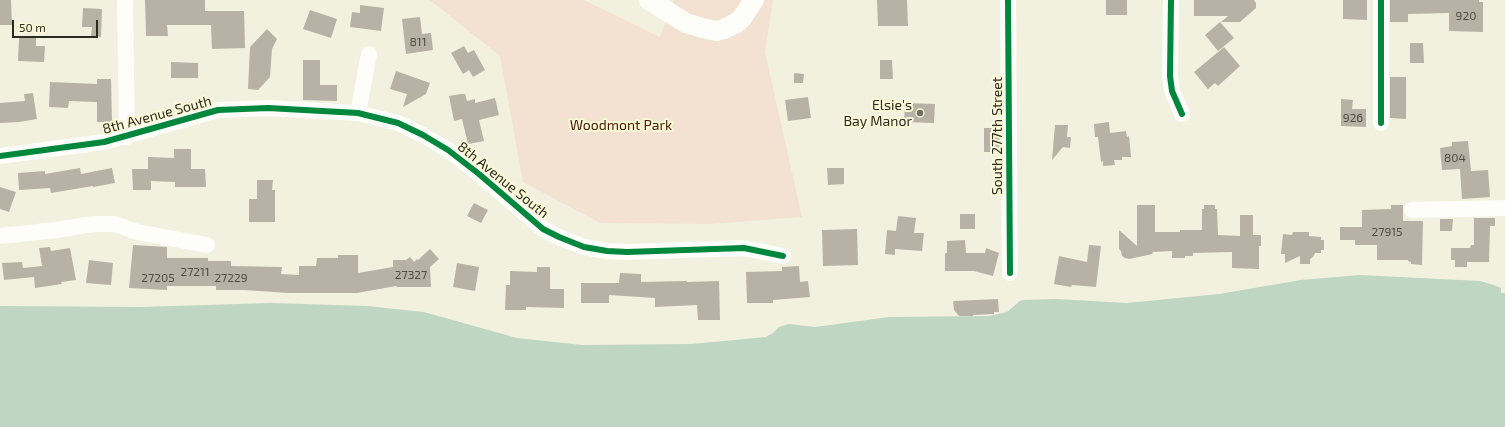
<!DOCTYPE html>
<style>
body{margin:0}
#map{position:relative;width:1505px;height:427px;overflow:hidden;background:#f2f1df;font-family:"Exo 2",sans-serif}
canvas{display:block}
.scale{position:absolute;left:12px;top:20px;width:86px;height:18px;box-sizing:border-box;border:2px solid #2c2b1f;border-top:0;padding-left:5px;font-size:12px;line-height:14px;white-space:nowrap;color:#2c2b1f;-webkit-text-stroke:3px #faf8d7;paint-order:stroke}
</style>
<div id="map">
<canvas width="1505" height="427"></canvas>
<div class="scale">50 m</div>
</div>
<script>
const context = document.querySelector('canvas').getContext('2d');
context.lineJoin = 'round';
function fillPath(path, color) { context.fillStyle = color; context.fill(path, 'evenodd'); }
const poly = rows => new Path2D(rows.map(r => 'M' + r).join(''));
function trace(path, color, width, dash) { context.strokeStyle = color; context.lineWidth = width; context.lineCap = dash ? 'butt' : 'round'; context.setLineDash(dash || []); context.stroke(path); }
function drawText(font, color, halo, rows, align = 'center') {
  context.font = font + ' "Exo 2",sans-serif'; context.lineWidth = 4; context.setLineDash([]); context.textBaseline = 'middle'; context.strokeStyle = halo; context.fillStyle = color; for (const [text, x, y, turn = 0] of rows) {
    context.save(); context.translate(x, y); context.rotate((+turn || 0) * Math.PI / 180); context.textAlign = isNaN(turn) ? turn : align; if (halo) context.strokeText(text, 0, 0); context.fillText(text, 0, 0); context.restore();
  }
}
fillPath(poly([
 [430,0,584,0,660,37,674,0,773,0,765,52,802,217,711,224,600,223,523,182,500,56]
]), '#f3e2d1');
fillPath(poly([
 [1360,275,1480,281,1494,285,1501,288,1501,293,1505,293,1505,427,0,427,0,306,140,307,271,303,367,306,424,312,517,338,582,345,691,344,766,337,773,333,779,327,789,324,815,327,889,317,989,316,1007,312,1020,301,1024,300,1056,299,1127,303,1219,294,1301,280]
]), '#bed6c2');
fillPath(poly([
 [0,0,11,0,12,25,0,25],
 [145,0,205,0,205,11,244,11,245,48,212,49,211,25,167,25,168,36,146,36],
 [877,0,907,0,908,26,878,26],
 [1106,0,1127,0,1127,15,1106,15],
 [1194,0,1254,0,1256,3,1256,8,1240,22,1221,22,1228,16,1194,16],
 [1343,0,1367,0,1367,20,1343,19],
 [1390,0,1479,0,1479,2,1483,2,1483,32,1449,31,1449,13,1408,14,1408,22,1390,22],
 [360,5,384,8,381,31,350,27,352,12,360,13],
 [83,8,102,9,101,37,91,36,92,27,82,27],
 [310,10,337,19,331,38,303,29],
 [420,17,422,34,431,33,433,50,406,54,402,19],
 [1220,22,1234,38,1218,51,1205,35],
 [267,29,277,39,272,49,270,77,258,90,248,89,250,47],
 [19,38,36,38,36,46,45,46,44,62,18,61],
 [1410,43,1423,43,1424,63,1410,63],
 [464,46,468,53,474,50,485,70,473,77,469,70,463,74,451,53],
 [1224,47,1240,66,1218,86,1215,83,1208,89,1194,72],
 [303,60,320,60,320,85,337,85,337,101,303,100],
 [880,60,892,60,893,79,880,79],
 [171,62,198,63,198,78,171,78],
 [396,71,430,83,426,94,403,107,407,94,390,89],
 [794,73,804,74,803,83,794,83],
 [1390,77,1406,77,1406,119,1390,118],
 [97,79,111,79,112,122,97,122,97,102,69,101,68,108,49,107,50,82,97,84],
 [33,93,37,119,19,122,0,123,0,103,25,101,24,94],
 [461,94,465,94,467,101,475,99,475,103,495,98,499,115,479,120,484,141,468,144,462,119,454,121,449,96],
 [808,97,811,118,788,121,785,100],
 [1341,99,1353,100,1352,109,1366,109,1366,127,1341,126],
 [905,103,935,104,934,123,904,122],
 [1109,122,1110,133,1126,131,1127,137,1129,136,1131,157,1122,157,1122,160,1114,160,1115,165,1103,166,1103,161,1101,162,1098,137,1095,137,1094,124],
 [1055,125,1068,125,1067,137,1071,137,1070,148,1063,147,1052,160],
 [984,128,999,128,1000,152,984,152],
 [1468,141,1471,171,1488,170,1490,197,1462,199,1460,169,1442,170,1440,148,1452,146,1452,142],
 [174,149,191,149,191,169,205,169,206,187,175,187,175,182,151,181,151,190,133,190,132,169,148,169,148,157,174,158],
 [80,168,81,174,112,168,115,183,93,187,93,186,51,193,50,188,19,190,18,173,45,171,45,174],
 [827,168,844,168,844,184,828,185],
 [257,180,273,180,272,190,275,190,275,222,249,222,249,199,257,199],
 [0,187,16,192,9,212,0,209],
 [474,203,488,210,481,223,467,216],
 [1137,205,1155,205,1155,232,1180,232,1180,230,1202,230,1202,209,1204,209,1204,205,1215,205,1215,209,1217,209,1218,235,1240,236,1240,215,1253,215,1253,235,1261,235,1261,246,1259,246,1259,269,1232,268,1232,252,1193,253,1193,256,1185,256,1185,258,1172,258,1172,251,1153,252,1152,254,1148,255,1129,259,1125,258,1122,256,1121,251,1119,249,1119,230,1137,246],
 [1391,205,1403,205,1403,221,1423,221,1422,265,1411,264,1411,262,1408,261,1408,260,1377,260,1377,245,1355,245,1355,240,1340,240,1340,227,1362,227,1362,210,1391,209],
 [960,214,975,214,975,229,960,229],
 [898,216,916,218,914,233,924,233,922,251,895,249,895,255,885,254,887,230,896,231],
 [1474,218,1495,218,1495,226,1490,226,1489,262,1467,262,1467,267,1455,267,1455,260,1451,260,1451,248,1470,248,1471,245,1474,245],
 [1440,219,1453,219,1452,231,1440,231],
 [857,229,858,265,823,266,822,230],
 [1293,232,1309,232,1309,236,1321,237,1321,240,1324,240,1324,250,1321,250,1321,253,1315,253,1313,257,1310,259,1310,264,1300,264,1300,256,1285,263,1285,254,1281,254,1283,234,1292,235],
 [965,240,966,253,985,253,986,248,999,253,993,276,974,271,945,271,945,253,947,253,947,241],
 [133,245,167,247,167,258,208,258,208,261,231,261,231,266,282,267,281,274,299,275,299,266,316,266,317,258,338,258,338,255,358,255,358,273,393,267,393,260,406,260,410,257,414,262,417,259,418,260,430,249,439,259,430,267,431,287,397,287,396,286,357,293,289,293,244,290,216,290,216,286,167,286,167,290,129,288],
 [1089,245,1101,246,1096,287,1072,285,1071,287,1054,284,1059,256,1087,262],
 [50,247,51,251,70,248,76,280,61,282,62,284,35,288,34,277,4,280,2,263,22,262,23,268,42,266,39,248],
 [89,260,113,263,111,285,86,283],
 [457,263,479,267,475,291,453,287],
 [799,266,800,282,808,281,810,297,773,300,773,303,747,303,746,272,782,271,782,267],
 [537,267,550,267,550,289,564,289,564,308,526,307,526,310,505,310,506,285,510,285,510,271,537,272],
 [620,273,641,274,641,282,687,281,687,282,719,281,720,320,698,320,697,305,655,307,655,298,609,295,609,303,581,303,581,283,619,283],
 [998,299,999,312,994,312,994,314,973,315,973,316,959,316,954,310,953,301]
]), '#b6b2a5');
trace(poly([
 [125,0,127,137],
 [1008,0,1010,273],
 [1171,0,1170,76,1172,91,1182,114],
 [1381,0,1381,123],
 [358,113,369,54],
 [0,156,104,142,218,110,268,108,358,113,398,123,423,135,448,150,479,174,543,229,559,237,584,247,607,251,627,252,744,248,783,256],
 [1412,210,1505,208],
 [0,236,56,230,93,224,115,224,137,232,207,245]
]), '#fdfdfa', 16);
trace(poly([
 [649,0,686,23,702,28,717,31,724,29,736,23,742,18,754,0]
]), '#fdfdfa', 20);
trace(poly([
 [1008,0,1010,273],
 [1171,0,1170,76,1172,91,1182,114],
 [1381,0,1381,123],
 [0,156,104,142,218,110,268,108,358,113,398,123,423,135,448,150,479,174,543,229,559,237,584,247,607,251,627,252,744,248,783,256]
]), '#00873e', 6);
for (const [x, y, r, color] of [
 [920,113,4,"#717062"]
]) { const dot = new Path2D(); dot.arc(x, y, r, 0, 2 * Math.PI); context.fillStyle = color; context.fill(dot); trace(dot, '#faf8d7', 1.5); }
drawText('12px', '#4e4d40', null, [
 ["920",1466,16],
 ["811",418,42],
 ["926",1353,118],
 ["804",1455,158],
 ["27915",1387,232],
 ["27211",195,272],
 ["27327",411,275],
 ["27205",158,278],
 ["27229",231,278]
]);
drawText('14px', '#2c2b1f', '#faf8d7', [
 ["Elsie's",912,105],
 ["Bay Manor",912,121]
], 'right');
drawText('14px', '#2c2b1f', '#faf8d7', [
 ["8th Avenue South",157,115,-15],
 ["South 277th Street",997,136,-90],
 ["8th Avenue South",503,180,39]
]);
drawText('14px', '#481c00', '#faf8d7', [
 ["Woodmont Park",621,125]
]);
</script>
